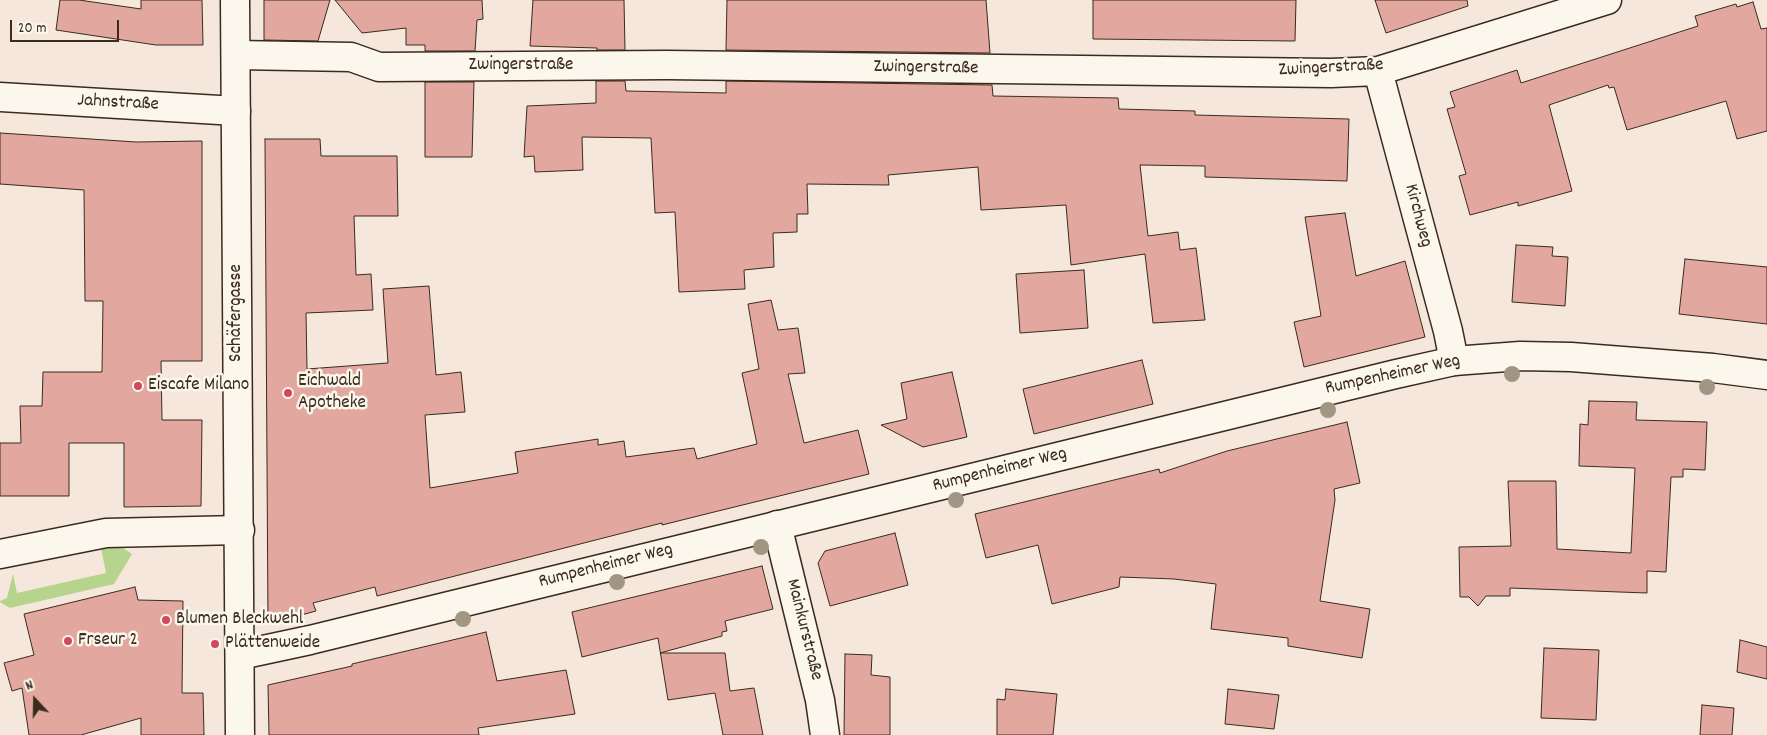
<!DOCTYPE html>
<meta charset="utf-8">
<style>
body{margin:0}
#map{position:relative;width:1767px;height:735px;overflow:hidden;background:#f6e7dd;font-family:Dekko,sans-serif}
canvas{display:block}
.north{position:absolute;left:10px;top:675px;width:50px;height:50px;-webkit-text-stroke:4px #fbf7ec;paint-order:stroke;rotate:339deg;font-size:14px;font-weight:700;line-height:20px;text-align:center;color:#3b2a1e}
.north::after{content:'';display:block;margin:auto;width:18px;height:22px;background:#3b2a1e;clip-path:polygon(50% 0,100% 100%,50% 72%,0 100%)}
.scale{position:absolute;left:10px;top:20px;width:109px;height:22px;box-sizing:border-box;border:2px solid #3b2a1e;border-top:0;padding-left:6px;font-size:15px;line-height:18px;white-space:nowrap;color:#3b2a1e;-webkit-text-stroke:4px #fbf7ec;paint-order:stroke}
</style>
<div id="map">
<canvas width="1767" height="735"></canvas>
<div class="north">N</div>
<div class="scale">20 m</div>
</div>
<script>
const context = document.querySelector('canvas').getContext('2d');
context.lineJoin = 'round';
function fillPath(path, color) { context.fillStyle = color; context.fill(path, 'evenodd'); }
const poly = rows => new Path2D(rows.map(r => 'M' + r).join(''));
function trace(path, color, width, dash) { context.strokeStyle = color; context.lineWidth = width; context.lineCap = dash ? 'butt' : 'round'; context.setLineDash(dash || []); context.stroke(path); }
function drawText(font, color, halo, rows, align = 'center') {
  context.font = font + ' Dekko,sans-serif'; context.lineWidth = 5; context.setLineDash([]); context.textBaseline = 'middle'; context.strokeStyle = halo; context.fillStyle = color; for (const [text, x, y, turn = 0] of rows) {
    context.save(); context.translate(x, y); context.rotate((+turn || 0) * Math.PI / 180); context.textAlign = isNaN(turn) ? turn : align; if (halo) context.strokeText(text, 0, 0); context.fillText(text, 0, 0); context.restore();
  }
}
fillPath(poly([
 [101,548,123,548,132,554,114,584,10,608,0,602,0,601,7,598,13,574,17,593,106,573]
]), '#b6d48d');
const building = poly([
 [60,0,79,0,141,9,141,0,202,0,203,45,156,45,56,30,60,0],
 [264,0,330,0,318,41,264,40,264,0],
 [335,0,482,0,483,19,477,20,475,51,425,51,425,45,406,45,406,28,362,33,335,0],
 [533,0,624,0,625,50,597,50,597,48,530,46,533,0],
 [727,0,986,0,990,53,726,50,727,0],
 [1093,0,1296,0,1295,41,1093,39,1093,0],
 [1375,0,1467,0,1468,6,1386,33,1375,0],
 [1753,2,1761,29,1767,28,1767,131,1737,139,1726,101,1627,130,1614,87,1609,88,1608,85,1549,105,1572,191,1518,206,1518,202,1470,215,1459,176,1466,174,1447,109,1455,107,1450,92,1517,70,1521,83,1698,26,1695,16,1736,4,1737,7,1753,2],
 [596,81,625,81,626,91,726,93,726,81,992,85,993,96,1118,98,1119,109,1195,111,1195,115,1349,119,1347,181,1205,177,1205,166,1140,165,1148,236,1178,232,1180,250,1196,248,1205,320,1153,323,1145,254,1071,265,1066,205,981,210,978,167,888,175,889,185,807,184,808,214,797,214,797,232,773,233,774,267,744,270,745,289,679,292,675,212,655,213,651,138,582,137,583,170,535,172,534,156,524,157,527,106,596,103,596,81],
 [425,82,474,82,472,157,425,157,425,82],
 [0,133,136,142,202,141,202,361,161,361,162,420,202,420,201,506,124,507,124,443,69,443,69,496,0,496,0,443,21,443,20,406,42,406,43,372,102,372,103,301,85,301,84,190,0,184,0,133],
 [265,139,320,139,321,156,397,156,398,216,354,216,356,275,371,274,373,310,306,313,307,369,388,363,383,289,429,286,436,375,461,372,465,412,425,415,430,488,518,473,515,452,598,439,598,445,624,441,626,457,694,448,697,459,757,444,742,373,759,369,748,304,771,300,778,330,798,328,805,373,788,374,804,443,858,430,869,474,710,513,662,525,662,523,377,596,375,587,313,603,316,611,268,624,265,139],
 [1345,213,1356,276,1405,261,1425,337,1304,367,1294,322,1321,316,1305,217,1345,213],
 [1516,245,1553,247,1552,256,1568,257,1565,306,1512,302,1516,245],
 [1685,259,1767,267,1767,324,1679,314,1685,259],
 [1084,270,1088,328,1020,333,1016,274,1084,270],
 [1142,360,1153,404,1034,434,1023,389,1142,360],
 [952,372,967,437,923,447,881,425,907,419,901,383,952,372],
 [1589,401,1637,402,1636,420,1707,422,1705,470,1683,469,1683,477,1671,477,1666,572,1647,571,1647,593,1510,588,1510,596,1486,596,1478,606,1469,597,1460,597,1459,547,1511,546,1508,481,1556,481,1557,549,1631,553,1635,468,1579,466,1580,424,1588,425,1589,401],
 [1347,422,1360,483,1334,489,1335,500,1320,601,1370,609,1362,658,1288,646,1288,638,1211,629,1216,584,1174,579,1120,577,1119,587,1052,604,1038,545,986,558,975,514,1159,469,1160,473,1227,451,1347,422],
 [895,533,908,585,830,606,818,563,825,551,895,533],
 [762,566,773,609,725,621,727,631,722,632,722,636,660,653,725,653,730,691,754,688,763,735,723,735,715,693,668,700,658,638,582,657,572,612,762,566],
 [135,587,138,600,183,601,182,693,203,693,204,735,141,735,141,718,81,735,29,735,22,688,12,691,4,663,34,655,24,614,135,587],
 [486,632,497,681,566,670,575,714,478,728,479,735,269,735,268,685,352,666,352,664,486,632],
 [1740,640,1767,647,1767,679,1737,672,1740,640],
 [1544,648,1599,650,1596,720,1541,718,1544,648],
 [845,654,872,655,871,675,890,677,890,735,844,735,845,654],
 [1006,689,1057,694,1053,735,997,735,997,699,1005,700,1006,689],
 [1228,689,1279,695,1274,729,1225,724,1228,689],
 [1702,705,1734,708,1732,735,1700,735,1702,705]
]);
fillPath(building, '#e2a89f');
trace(building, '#3b2a1e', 1);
const street = poly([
 [236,55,351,57,379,67,667,65,1331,73,1378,71,1607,0],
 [1378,71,1448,331,1454,361],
 [0,97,236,111],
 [777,525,820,700,825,735],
 [0,554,106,533,240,530]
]);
const secondary = poly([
 [235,0,240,735],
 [240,655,310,640,1396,374,1454,361,1520,356,1571,357,1713,368,1767,375]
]);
trace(street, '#3b2a1e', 31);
trace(secondary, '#3b2a1e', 31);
trace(street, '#fbf7ec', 28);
trace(secondary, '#fbf7ec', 28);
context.fillStyle = '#a09683';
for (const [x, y] of [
 [1512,374],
 [1707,387],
 [1328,410],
 [956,500],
 [761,547],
 [617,582],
 [463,619]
]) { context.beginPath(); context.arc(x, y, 8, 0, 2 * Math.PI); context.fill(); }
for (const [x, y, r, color] of [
 [138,386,5,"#d1495b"],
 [288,393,5,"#d1495b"],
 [166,620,5,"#d1495b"],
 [68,641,5,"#d1495b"],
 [215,644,5,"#d1495b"]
]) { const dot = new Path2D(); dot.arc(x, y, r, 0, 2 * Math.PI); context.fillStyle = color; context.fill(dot); trace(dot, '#fbf7ec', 2); }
drawText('19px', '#3b2a1e', '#fbf7ec', [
 ["Zwingerstraße",521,66],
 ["Zwingerstraße",926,69,1],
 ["Zwingerstraße",1331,69,-3],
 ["Jahnstraße",118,104,3],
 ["Kirchweg",1417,216,75],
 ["Schäfergasse",237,313,-90],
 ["Rumpenheimer Weg",1393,376,-12],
 ["Rumpenheimer Weg",1000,471,-14],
 ["Rumpenheimer Weg",606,567,-14],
 ["Mainkurstraße",803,630,76]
]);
drawText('19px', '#3b2a1e', '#fbf7ec', [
 ["Eichwald",298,382],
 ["Apotheke",298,404],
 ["Eiscafe Milano",148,386],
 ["Blumen Bleckwehl",176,620],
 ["Frseur 2",78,641],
 ["Plättenweide",225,644]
], 'left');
</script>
